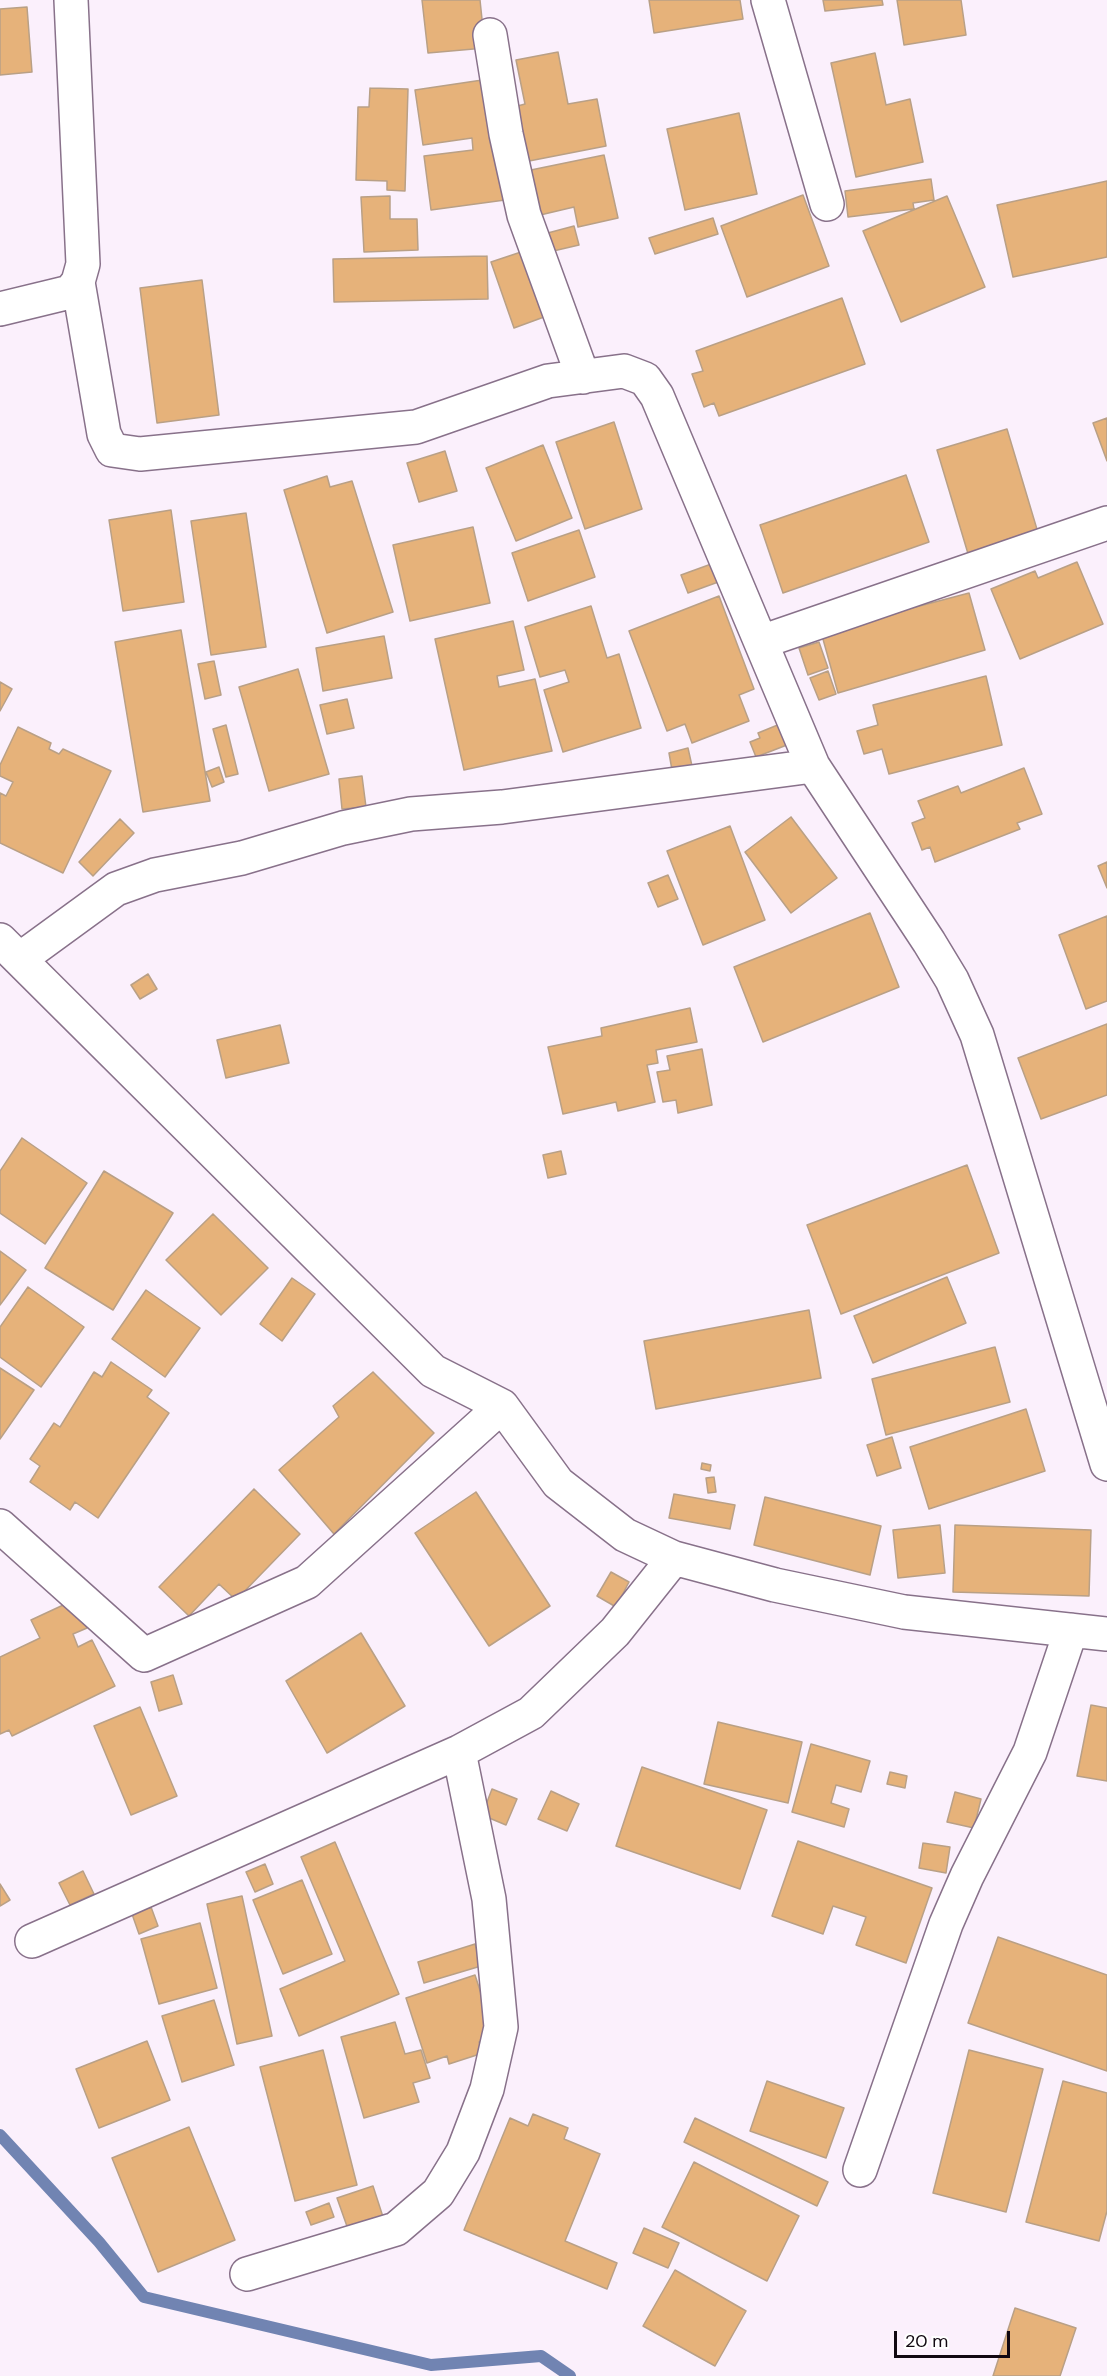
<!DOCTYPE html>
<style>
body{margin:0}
#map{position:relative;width:1107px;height:2376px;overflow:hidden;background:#fbf0fc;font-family:"DM Sans",sans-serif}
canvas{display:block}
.scale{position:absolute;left:894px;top:2331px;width:116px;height:27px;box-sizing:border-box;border:3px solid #110811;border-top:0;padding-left:8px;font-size:18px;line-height:21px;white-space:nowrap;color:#110811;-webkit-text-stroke:4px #fff;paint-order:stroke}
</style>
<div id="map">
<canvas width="1107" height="2376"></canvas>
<div class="scale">20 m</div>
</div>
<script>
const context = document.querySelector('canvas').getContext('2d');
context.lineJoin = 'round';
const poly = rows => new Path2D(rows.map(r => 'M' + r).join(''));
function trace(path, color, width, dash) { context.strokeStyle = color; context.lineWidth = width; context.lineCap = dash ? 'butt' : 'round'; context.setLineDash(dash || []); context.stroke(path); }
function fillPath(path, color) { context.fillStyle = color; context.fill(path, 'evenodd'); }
trace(poly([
 [0,2135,99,2242,144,2297,431,2365,541,2356,570,2376]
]), '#7184b2', 12);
const building = poly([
 [422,0,480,0,485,48,428,53,422,0],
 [649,0,740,0,743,19,654,33,649,0],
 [823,0,882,0,883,5,825,11,823,0],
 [897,0,961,0,966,35,904,45,897,0],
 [27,7,32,72,0,75,0,9,27,7],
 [558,52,568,104,597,99,606,146,524,162,514,107,525,104,516,60,558,52],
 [875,53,886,105,910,99,923,162,856,177,831,63,875,53],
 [489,79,505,200,431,210,424,156,473,150,472,138,423,145,415,90,489,79],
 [370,88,408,89,405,191,387,190,387,181,356,180,358,107,369,107,370,88],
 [739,113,757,194,685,210,667,129,739,113],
 [604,155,618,218,578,227,574,207,536,216,526,171,604,155],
 [931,179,934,200,913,203,914,209,848,217,845,191,931,179],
 [1107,181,1107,257,1013,277,997,205,1107,181],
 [803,195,829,266,747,297,721,226,803,195],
 [390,196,390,219,417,219,418,250,364,252,361,197,390,196],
 [947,196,985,287,901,322,863,231,947,196],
 [713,218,718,234,655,254,649,238,713,218],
 [574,226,579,245,549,252,544,234,574,226],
 [521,252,544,317,514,328,491,262,521,252],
 [487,256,488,299,334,302,333,259,487,256],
 [202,280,219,415,157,423,140,288,202,280],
 [842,298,865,364,719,416,714,403,704,407,692,374,703,371,696,351,842,298],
 [1107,418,1107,461,1093,423,1107,418],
 [614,422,642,509,585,529,556,442,614,422],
 [1007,429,1039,536,969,557,937,450,1007,429],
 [543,445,572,518,516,541,486,468,543,445],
 [445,451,457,491,419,502,407,463,445,451],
 [906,475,929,542,783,593,760,525,906,475],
 [327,476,330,487,352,481,393,612,327,633,284,490,327,476],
 [171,510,184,602,123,611,109,520,171,510],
 [246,513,266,647,211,655,191,521,246,513],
 [473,527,490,603,410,621,393,545,473,527],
 [579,530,595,577,528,601,512,553,579,530],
 [1077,562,1103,624,1020,659,991,589,1035,571,1038,578,1077,562],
 [714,563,721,581,688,593,681,575,714,563],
 [969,593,985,650,838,693,821,632,969,593],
 [719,596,754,689,739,695,749,721,692,743,685,724,667,731,629,631,719,596],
 [591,606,607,658,619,654,641,728,563,752,544,690,569,682,565,670,540,677,525,627,591,606],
 [513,621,524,670,497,676,499,687,535,679,552,751,464,770,435,639,513,621],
 [181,630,210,801,143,812,115,642,181,630],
 [384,636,392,678,323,691,316,648,384,636],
 [819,642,828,668,808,675,799,648,819,642],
 [214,661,221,695,205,699,198,664,214,661],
 [298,669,329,774,269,791,239,687,298,669],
 [828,671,836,694,819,700,810,678,828,671],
 [986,676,1002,745,889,774,882,749,864,754,857,731,878,725,873,705,986,676],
 [0,682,12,689,0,711,0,682],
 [347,699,354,728,327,734,320,705,347,699],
 [785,722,792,743,756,757,750,742,760,738,758,733,785,722],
 [226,725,238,774,226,777,213,729,226,725],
 [18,727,51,743,49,749,59,754,63,749,111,771,63,873,0,843,0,793,6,796,13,782,0,776,0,765,18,727],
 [688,748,692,766,672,770,669,753,688,748],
 [219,767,224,782,212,787,206,772,219,767],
 [1024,768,1042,814,1017,823,1020,829,935,862,930,847,922,850,912,823,925,818,918,801,958,786,961,793,1024,768],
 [362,776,366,807,342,809,339,779,362,776],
 [791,817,837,878,791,913,745,852,791,817],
 [120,819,134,833,93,876,79,862,120,819],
 [730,826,765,920,703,945,667,851,730,826],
 [1107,862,1107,888,1098,866,1107,862],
 [668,875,678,899,658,907,648,883,668,875],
 [870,913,899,987,763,1042,734,967,870,913],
 [1107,916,1107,1001,1086,1009,1059,935,1107,916],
 [148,974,157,989,140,999,131,985,148,974],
 [690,1008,697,1042,656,1050,658,1063,647,1065,655,1102,618,1111,616,1102,563,1114,548,1047,602,1036,601,1028,690,1008],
 [1107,1024,1107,1095,1041,1119,1018,1058,1107,1024],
 [280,1025,289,1063,226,1078,217,1040,280,1025],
 [702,1049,712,1105,678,1113,676,1100,663,1102,657,1072,670,1070,667,1056,702,1049],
 [22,1138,87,1183,45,1244,0,1213,0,1171,22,1138],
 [561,1151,566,1174,548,1178,543,1155,561,1151],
 [967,1165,999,1253,841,1314,807,1225,967,1165],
 [104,1171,173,1213,113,1310,45,1268,104,1171],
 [213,1214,268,1268,221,1315,166,1260,213,1214],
 [0,1251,26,1270,0,1305,0,1251],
 [947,1277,966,1323,873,1363,854,1316,947,1277],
 [292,1278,315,1294,282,1341,260,1324,292,1278],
 [28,1287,84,1327,41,1387,0,1357,0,1327,28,1287],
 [146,1290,200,1328,165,1377,112,1339,146,1290],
 [809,1310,821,1378,656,1409,644,1341,809,1310],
 [995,1347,1010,1402,886,1435,872,1379,995,1347],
 [111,1362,152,1390,147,1397,169,1413,98,1518,75,1502,70,1510,30,1482,40,1466,30,1459,54,1423,60,1427,94,1372,102,1377,111,1362],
 [0,1368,34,1390,0,1439,0,1368],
 [373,1372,434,1433,334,1534,279,1470,339,1417,333,1406,373,1372],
 [1026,1409,1045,1471,929,1509,910,1447,1026,1409],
 [892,1437,901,1468,877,1476,867,1445,892,1437],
 [702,1463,711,1465,710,1471,701,1469,702,1463],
 [714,1477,716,1492,708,1493,706,1478,714,1477],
 [254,1489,300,1534,236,1600,219,1584,189,1616,159,1587,254,1489],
 [476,1492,550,1606,489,1646,415,1533,476,1492],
 [674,1494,735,1505,730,1529,669,1518,674,1494],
 [765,1497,881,1526,870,1575,754,1545,765,1497],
 [940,1525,945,1573,898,1578,893,1530,940,1525],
 [955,1525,1091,1530,1089,1596,953,1592,955,1525],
 [611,1572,629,1582,616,1607,597,1596,611,1572],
 [74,1600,87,1628,73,1634,78,1647,92,1640,115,1686,12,1736,9,1730,0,1734,0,1657,40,1638,31,1620,74,1600],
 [361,1633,405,1706,327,1753,286,1681,361,1633],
 [173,1675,182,1704,159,1711,151,1682,173,1675],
 [1091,1705,1107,1708,1107,1781,1077,1776,1091,1705],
 [140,1707,177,1796,131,1815,94,1726,140,1707],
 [718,1722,802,1742,788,1803,704,1784,718,1722],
 [811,1744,870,1761,861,1792,836,1785,831,1803,849,1809,844,1827,792,1812,811,1744],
 [642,1767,767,1810,740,1889,616,1846,642,1767],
 [890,1772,907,1776,905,1788,887,1784,890,1772],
 [492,1789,517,1799,506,1825,482,1815,492,1789],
 [551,1791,579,1804,567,1831,538,1819,551,1791],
 [955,1792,981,1799,974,1828,947,1822,955,1792],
 [798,1841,932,1888,906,1963,856,1945,866,1917,833,1906,823,1934,772,1916,798,1841],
 [335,1842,399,1994,299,2036,280,1989,345,1961,301,1857,335,1842],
 [923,1843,950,1847,946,1873,919,1868,923,1843],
 [265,1864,273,1884,255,1892,246,1872,265,1864],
 [83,1871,94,1894,70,1905,59,1883,83,1871],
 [302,1880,332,1954,283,1974,253,1900,302,1880],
 [0,1884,10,1900,0,1906,0,1884],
 [242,1896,272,2036,237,2044,207,1904,242,1896],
 [151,1907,158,1926,139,1934,132,1914,151,1907],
 [200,1923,217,1988,159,2004,141,1939,200,1923],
 [998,1937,1107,1975,1107,2071,968,2023,998,1937],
 [475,1944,481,1966,424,1983,418,1962,475,1944],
 [475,1975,495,2037,479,2042,483,2053,449,2064,447,2056,427,2063,406,1998,475,1975],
 [214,2000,234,2065,182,2082,162,2016,214,2000],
 [395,2022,405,2054,421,2050,430,2078,413,2083,419,2102,364,2118,341,2037,395,2022],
 [147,2041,170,2100,99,2128,76,2069,147,2041],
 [323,2050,357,2185,295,2201,260,2067,323,2050],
 [969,2050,1043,2069,1006,2212,933,2193,969,2050],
 [767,2081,844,2108,826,2158,750,2131,767,2081],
 [1063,2081,1107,2093,1107,2211,1099,2241,1026,2222,1063,2081],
 [533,2114,568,2128,564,2139,600,2154,565,2241,617,2263,607,2289,464,2230,510,2118,528,2126,533,2114],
 [695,2118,828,2182,817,2206,684,2142,695,2118],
 [189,2127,235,2240,158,2272,112,2158,189,2127],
 [694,2162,799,2216,767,2281,662,2227,694,2162],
 [373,2186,384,2220,349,2232,337,2198,373,2186],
 [329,2203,334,2217,311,2225,306,2212,329,2203],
 [644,2228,679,2243,668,2268,633,2253,644,2228],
 [675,2270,746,2311,715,2366,643,2326,675,2270],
 [1015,2308,1076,2328,1060,2376,993,2376,1015,2308]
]);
fillPath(building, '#e6b27a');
trace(building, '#b9a086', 1.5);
const minor = poly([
 [768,0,827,204],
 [490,35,506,134,524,215,583,377],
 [78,282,104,434,112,450,140,454,416,427,548,381,624,371,645,379,657,396,813,766,929,942,952,980,977,1035,1107,1464],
 [0,309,70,292,78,282,83,264,71,0],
 [761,642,1107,523],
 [0,940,433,1371,502,1406,558,1483,625,1535,674,1558,775,1585,904,1612,1107,1634],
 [20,959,116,889,155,875,242,858,343,828,411,814,502,807,813,766],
 [0,1526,144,1655,307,1582,502,1406],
 [32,1941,459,1752,531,1713,615,1632,674,1558],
 [860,2170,946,1924,967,1876,1030,1752,1071,1630],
 [247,2274,396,2229,438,2193,463,2152,487,2089,501,2027,489,1899,459,1752]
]);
trace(minor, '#88718a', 36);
trace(minor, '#fff', 33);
</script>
